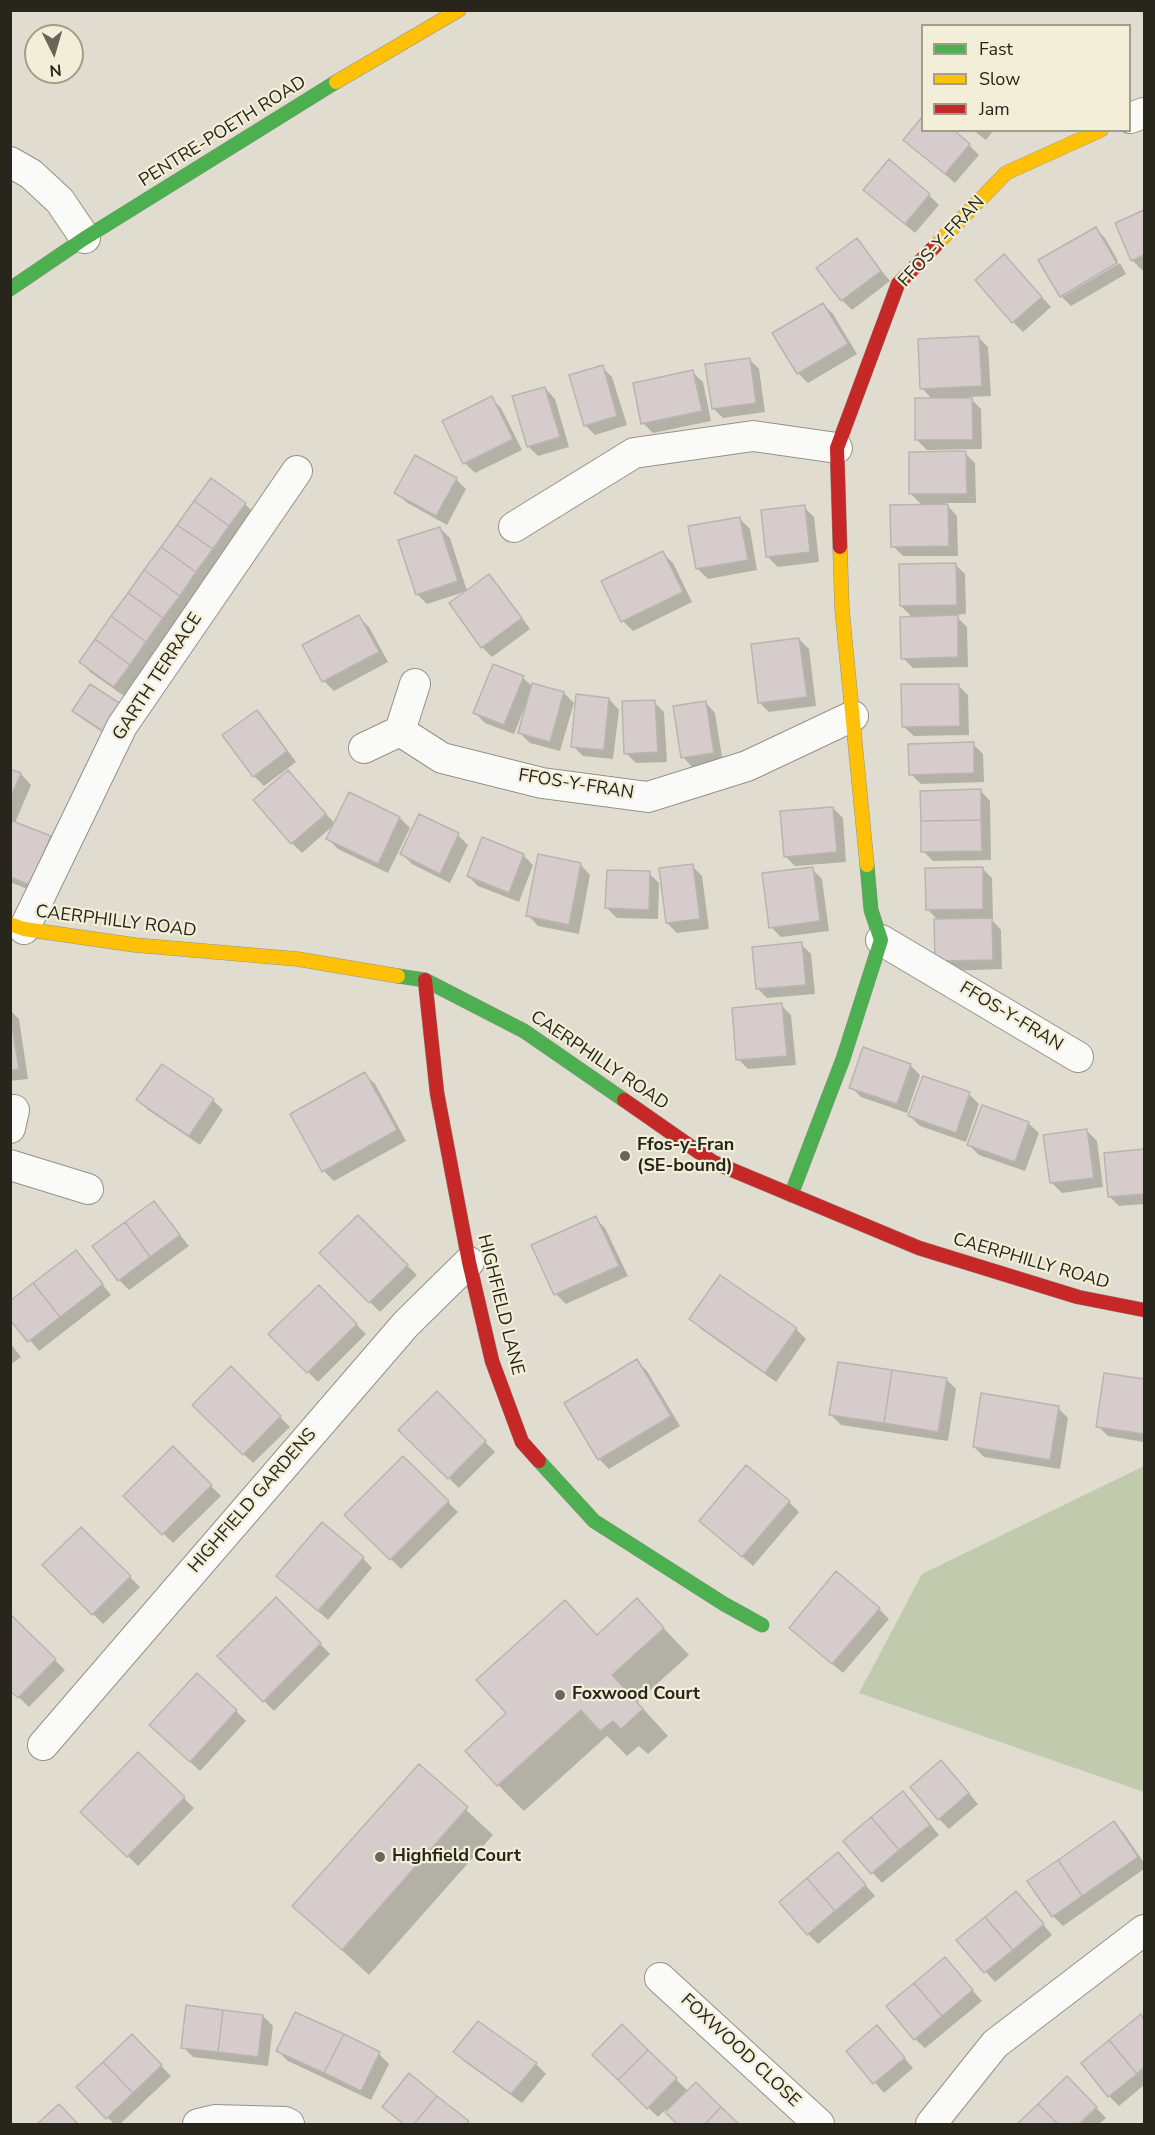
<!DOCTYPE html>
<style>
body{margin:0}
#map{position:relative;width:1155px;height:2135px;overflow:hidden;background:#e0ddd0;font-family:"Nunito Sans",sans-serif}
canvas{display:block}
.frame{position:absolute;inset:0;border:12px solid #27251c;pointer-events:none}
.legend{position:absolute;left:921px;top:24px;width:210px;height:108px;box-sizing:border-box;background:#f3eed7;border:2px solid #a19e8c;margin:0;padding:8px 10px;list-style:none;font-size:18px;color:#27251c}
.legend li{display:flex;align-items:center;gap:12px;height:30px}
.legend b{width:30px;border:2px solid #a19e8c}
.north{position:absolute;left:24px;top:24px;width:60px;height:60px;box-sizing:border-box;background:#f3eed7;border:2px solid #a19e8c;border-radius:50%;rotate:175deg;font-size:16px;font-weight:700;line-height:24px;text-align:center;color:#27251c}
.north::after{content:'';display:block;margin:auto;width:21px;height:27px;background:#68655b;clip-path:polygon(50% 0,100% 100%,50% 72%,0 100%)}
</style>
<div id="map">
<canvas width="1155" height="2135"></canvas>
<div class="frame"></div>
<ul class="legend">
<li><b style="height:8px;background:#4caf50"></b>Fast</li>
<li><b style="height:8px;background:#ffc107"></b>Slow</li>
<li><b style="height:8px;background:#c62828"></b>Jam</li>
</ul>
<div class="north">N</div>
</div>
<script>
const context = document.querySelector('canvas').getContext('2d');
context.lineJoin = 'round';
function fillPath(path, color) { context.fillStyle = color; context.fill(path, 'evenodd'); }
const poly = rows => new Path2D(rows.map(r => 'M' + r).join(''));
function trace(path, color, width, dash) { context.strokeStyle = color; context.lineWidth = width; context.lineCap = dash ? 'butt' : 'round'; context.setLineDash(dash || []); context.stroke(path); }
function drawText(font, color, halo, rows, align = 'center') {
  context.font = font + ' "Nunito Sans",sans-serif'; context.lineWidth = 4.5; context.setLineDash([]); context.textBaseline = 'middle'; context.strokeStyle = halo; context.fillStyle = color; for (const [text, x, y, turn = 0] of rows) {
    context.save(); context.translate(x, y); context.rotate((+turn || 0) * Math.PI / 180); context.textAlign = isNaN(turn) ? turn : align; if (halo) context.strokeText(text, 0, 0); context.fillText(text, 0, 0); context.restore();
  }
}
fillPath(poly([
 [1144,1466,1144,1792,859,1693,922,1574]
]), '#c2caad');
fillPath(poly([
 [922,119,922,130,969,145,979,155,955,183,905,140],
 [973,130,994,130,986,140],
 [929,195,939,205,915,233,875,200],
 [1144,212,1144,269,1142,270,1132,260,1117,224],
 [1095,228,1105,238,1118,261,1062,294,1062,296,1040,261],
 [856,240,890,281,852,310,842,300],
 [1120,263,1126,274,1071,306,1062,297],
 [1014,266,1051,307,1023,332,1013,322],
 [823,304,833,314,857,354,808,383,798,373,774,334],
 [978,337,988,347,991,396,969,397,981,409,982,449,927,450,917,440,933,400,922,388],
 [749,359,759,369,765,412,723,418,713,408],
 [602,367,612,377,627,425,595,435,585,425],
 [692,372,703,382,711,421,653,433,643,423],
 [545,388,555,399,569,447,538,456,528,446],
 [491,398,501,408,522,450,475,473,465,463],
 [965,453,975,463,976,503,945,503,957,516,958,556,903,556,893,546,923,506,911,494],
 [416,457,456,479,466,489,447,525,406,502,396,492],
 [245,504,255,514,124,696,90,672,81,662],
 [804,507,814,517,819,562,778,567,768,557],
 [740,519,750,529,757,570,708,579,698,569],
 [440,528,450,538,467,591,427,604,417,594],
 [663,553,673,563,692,602,633,631,623,621,603,582],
 [955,564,965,574,966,614,955,615,967,627,968,667,913,668,903,658,913,618,901,606],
 [489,576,499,586,530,629,492,657,482,647],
 [359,617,369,627,388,662,334,691,324,681,304,646],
 [799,639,809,649,816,706,769,712,759,702],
 [523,678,533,687,564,693,574,703,560,751,530,743,520,733,526,710,524,709,514,734,485,723,475,713],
 [958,685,968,695,969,735,914,736,903,726],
 [91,686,120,744,84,720,74,710],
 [609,699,619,710,613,759,583,756,573,746],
 [654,702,664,712,667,762,636,763,626,753],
 [705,702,715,713,723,763,693,768,683,757],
 [257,712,267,722,296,762,264,786,254,776],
 [973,744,983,754,984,782,921,784,911,774],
 [10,770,21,774,31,785,15,823,50,837,60,847,40,894,10,882],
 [298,782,335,824,302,853,292,843],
 [980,790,990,801,991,860,933,861,923,851],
 [833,808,843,818,846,862,795,866,785,856],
 [420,816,458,835,468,845,450,883,412,864,402,854],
 [400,818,410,828,388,873,338,849,328,839],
 [523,855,533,865,519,902,478,886,468,876],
 [580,864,590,875,579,934,538,926,528,915],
 [692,866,702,876,709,929,677,933,667,923],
 [982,868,992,878,993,918,990,918,1001,930,1002,969,947,971,939,921,927,909],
 [812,869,822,879,829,931,781,937,771,927],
 [649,873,659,883,658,919,617,918,607,908],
 [801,944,811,954,815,994,767,998,757,988],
 [781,1005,791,1015,796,1065,748,1069,738,1059],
 [10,1010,19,1019,28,1079,10,1081],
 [910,1065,920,1075,907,1113,861,1097,851,1087],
 [162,1066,213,1100,223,1110,200,1145,148,1110,138,1100],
 [365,1074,375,1084,406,1141,334,1181,324,1171],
 [969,1094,979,1104,966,1142,920,1126,910,1116],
 [1028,1123,1039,1133,1025,1171,979,1155,969,1145],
 [1087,1131,1097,1141,1103,1187,1062,1193,1052,1183],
 [1144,1151,1144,1204,1119,1206,1109,1196,1106,1154],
 [154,1203,189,1246,129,1290,119,1280],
 [358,1217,417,1275,380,1312,321,1253],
 [595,1218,605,1228,628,1276,566,1304,556,1294],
 [76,1252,111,1295,39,1351,10,1317],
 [319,1287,366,1334,318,1382,270,1334],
 [691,1319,796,1329,806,1339,776,1382,701,1329],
 [10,1343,21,1357,10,1365],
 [637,1361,647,1371,680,1426,609,1469,599,1459],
 [231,1368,290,1427,253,1463,194,1405],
 [1105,1374,1144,1380,1144,1442,1108,1436,1098,1426],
 [946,1379,956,1389,948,1441,841,1425,831,1415],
 [437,1393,495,1452,459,1488,400,1430],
 [1058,1408,1068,1418,1060,1469,984,1457,974,1447],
 [173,1448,221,1496,173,1543,125,1496],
 [403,1458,458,1512,401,1569,346,1515],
 [789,1502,799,1512,753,1566,701,1521],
 [81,1529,140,1587,103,1624,44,1565],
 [363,1558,372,1568,328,1620,278,1576],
 [276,1599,330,1654,274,1711,219,1656],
 [637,1600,689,1655,637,1702,668,1736,648,1754,639,1746,627,1756,607,1736,524,1811,498,1785,508,1713,565,1602,598,1636],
 [879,1609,889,1619,843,1673,800,1637],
 [10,1616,65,1670,29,1707,10,1689],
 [236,1711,246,1721,200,1771,161,1735],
 [138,1754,194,1808,138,1866,83,1812],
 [419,1766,493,1835,369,1975,294,1906],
 [951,1772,978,1804,949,1829,939,1819],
 [913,1803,939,1835,882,1883,873,1873],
 [1114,1823,1124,1833,1144,1863,1144,1869,1063,1926,1053,1916],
 [838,1854,875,1896,818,1944,808,1934],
 [1025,1903,1052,1935,995,1982,958,1941],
 [945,1959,982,2001,925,2048,915,2039],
 [263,2016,273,2026,268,2066,193,2057,183,2047],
 [1141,2016,1144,2020,1144,2085,1119,2106,1109,2096],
 [478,2023,536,2064,546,2074,522,2103,465,2062,455,2052],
 [622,2026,688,2091,696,2084,737,2124,679,2124,665,2110,658,2117,594,2055],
 [132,2036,171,2076,120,2124,114,2124,78,2087],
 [886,2037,913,2068,884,2093,848,2051],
 [278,2051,379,2054,389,2064,371,2100,288,2061],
 [409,2075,468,2122,470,2124,403,2124,394,2117,384,2107],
 [1067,2078,1106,2118,1099,2124,1019,2124],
 [59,2106,77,2124,39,2124]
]), '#0003');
const building = poly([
 [922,117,922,130,954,130,970,144,945,174,903,140,922,117],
 [889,159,930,194,905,224,863,190,889,159],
 [1144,210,1144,255,1131,261,1115,223,1144,210],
 [1096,227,1117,263,1060,297,1038,260,1096,227],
 [857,238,881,271,841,301,816,268,857,238],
 [1004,254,1042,297,1012,323,975,280,1004,254],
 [823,303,848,344,797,374,772,333,823,303],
 [979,336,982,386,920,389,918,339,979,336],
 [750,358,756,403,712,409,705,364,750,358],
 [603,365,617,416,584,426,569,375,603,365],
 [693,370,702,411,641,424,633,383,693,370],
 [545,387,560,437,527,447,512,396,545,387],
 [492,396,513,439,463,464,442,421,492,396],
 [915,398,972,398,973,440,915,440,915,398],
 [966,451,967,494,909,494,909,452,966,451],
 [415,455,457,478,436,516,394,493,415,455],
 [211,478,246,503,229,526,194,501,211,478],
 [194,501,229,526,213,549,177,525,194,501],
 [948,504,949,546,891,547,890,505,948,504],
 [805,505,810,552,766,557,761,510,805,505],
 [740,517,748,560,696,569,688,526,740,517],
 [177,525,213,549,196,572,161,547,177,525],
 [440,527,458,581,416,595,398,540,440,527],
 [161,547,196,572,180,596,144,570,161,547],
 [663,551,683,592,621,622,601,581,663,551],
 [956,563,957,605,900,606,899,564,956,563],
 [144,570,180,596,163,618,128,593,144,570],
 [489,574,522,618,481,648,449,603,489,574],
 [128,593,163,618,146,642,111,616,128,593],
 [359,615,379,652,322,682,302,645,359,615],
 [958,615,958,657,901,659,900,617,958,615],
 [111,616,146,642,130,665,95,639,111,616],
 [799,638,807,697,758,703,751,644,799,638],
 [95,639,130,665,114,687,79,662,95,639],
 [493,664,524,676,504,725,473,713,493,664],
 [532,683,564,692,550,742,518,733,532,683],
 [90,684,127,708,109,735,72,711,90,684],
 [901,684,959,684,960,726,902,727,901,684],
 [576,694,609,698,604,750,571,747,576,694],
 [655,700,658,752,624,754,622,701,655,700],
 [706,701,714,753,681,758,673,706,706,701],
 [257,710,287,751,253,777,222,735,257,710],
 [974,742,974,773,909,775,908,744,974,742],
 [10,769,21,773,10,800,10,769],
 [288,770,326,814,291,844,253,800,288,770],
 [981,789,981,820,921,821,920,791,981,789],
 [349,792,400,817,378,864,326,839,349,792],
 [833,807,837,852,784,857,780,811,833,807],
 [419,814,459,833,440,874,400,854,419,814],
 [10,820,51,836,30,885,10,877,10,820],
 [981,820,982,851,921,852,921,821,981,820],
 [482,837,524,854,509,893,467,876,482,837],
 [538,854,581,863,569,925,526,916,538,854],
 [693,864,700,919,666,923,659,868,693,864],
 [813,867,820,921,769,928,762,873,813,867],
 [983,867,983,909,926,910,925,868,983,867],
 [607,870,650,871,649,910,605,908,607,870],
 [992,918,993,960,935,961,934,919,992,918],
 [802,942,806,985,756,989,752,947,802,942],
 [782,1003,787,1056,736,1060,732,1008,782,1003],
 [10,1015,19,1069,10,1070,10,1015],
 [863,1047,911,1064,897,1104,849,1088,863,1047],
 [162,1064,214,1099,189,1136,136,1100,162,1064],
 [365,1072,397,1130,322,1172,290,1114,365,1072],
 [923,1076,970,1092,956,1133,908,1116,923,1076],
 [982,1105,1029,1122,1015,1162,967,1145,982,1105],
 [1087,1129,1094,1178,1050,1183,1043,1135,1087,1129],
 [1144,1149,1144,1194,1108,1197,1104,1153,1144,1149],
 [154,1201,180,1235,150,1257,125,1222,154,1201],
 [358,1215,408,1265,369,1303,319,1253,358,1215],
 [596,1216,619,1266,554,1295,531,1245,596,1216],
 [125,1222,150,1257,118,1281,92,1246,125,1222],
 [76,1250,103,1284,60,1317,33,1283,76,1250],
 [720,1275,797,1328,765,1373,689,1319,720,1275],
 [33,1283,60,1317,28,1342,10,1320,10,1301,33,1283],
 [319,1285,357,1324,307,1373,268,1334,319,1285],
 [637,1359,671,1416,598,1460,564,1403,637,1359],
 [838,1362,892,1370,884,1423,829,1415,838,1362],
 [231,1366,281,1416,243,1455,192,1405,231,1366],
 [892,1370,947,1378,938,1432,884,1423,892,1370],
 [1104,1373,1144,1379,1144,1434,1096,1427,1104,1373],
 [437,1391,486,1441,448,1479,398,1430,437,1391],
 [981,1393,1059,1406,1050,1460,973,1447,981,1393],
 [173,1446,212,1485,162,1535,123,1496,173,1446],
 [403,1456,449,1501,390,1560,344,1515,403,1456],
 [746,1465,790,1501,742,1557,699,1521,746,1465],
 [322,1522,364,1557,318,1611,276,1576,322,1522],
 [81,1527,131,1576,92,1615,42,1565,81,1527],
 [836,1571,880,1608,832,1664,789,1628,836,1571],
 [276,1597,321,1643,263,1702,217,1656,276,1597],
 [637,1598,664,1628,612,1675,643,1709,621,1729,613,1721,600,1731,581,1710,497,1786,465,1751,506,1713,476,1680,565,1600,597,1635,637,1598],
 [10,1614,56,1659,18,1698,10,1691,10,1614],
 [197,1673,237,1710,190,1762,149,1725,197,1673],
 [138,1752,185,1797,127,1857,80,1812,138,1752],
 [941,1760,969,1793,938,1820,910,1787,941,1760],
 [419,1764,468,1807,342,1950,292,1906,419,1764],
 [903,1791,930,1825,899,1850,871,1817,903,1791],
 [871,1817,899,1850,871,1874,843,1841,871,1817],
 [1114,1821,1138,1857,1082,1896,1058,1860,1114,1821],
 [838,1852,866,1885,835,1911,807,1878,838,1852],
 [1058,1860,1082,1896,1052,1917,1027,1881,1058,1860],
 [807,1878,835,1911,807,1935,779,1902,807,1878],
 [1016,1891,1044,1924,1013,1950,985,1917,1016,1891],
 [985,1917,1013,1950,984,1973,956,1940,985,1917],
 [945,1957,973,1990,942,2016,914,1983,945,1957],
 [914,1983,942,2016,914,2040,886,2006,914,1983],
 [186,2005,223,2010,218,2052,181,2048,186,2005],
 [223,2010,263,2015,258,2057,218,2052,223,2010],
 [295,2012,344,2034,324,2073,276,2051,295,2012],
 [1141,2014,1144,2019,1144,2067,1137,2074,1109,2040,1141,2014],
 [478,2021,537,2063,511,2094,453,2052,478,2021],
 [622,2024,648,2050,618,2080,592,2055,622,2024],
 [877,2025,905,2058,873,2084,846,2051,877,2025],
 [132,2034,162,2065,133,2093,103,2062,132,2034],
 [344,2034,380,2052,361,2091,324,2073,344,2034],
 [1109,2040,1137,2074,1108,2097,1081,2063,1109,2040],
 [648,2050,677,2078,647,2109,618,2080,648,2050],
 [103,2062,133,2093,106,2119,76,2087,103,2062],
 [409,2073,437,2096,414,2124,404,2124,382,2107,409,2073],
 [1067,2076,1097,2107,1079,2124,1058,2124,1038,2104,1067,2076],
 [696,2082,721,2107,705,2124,677,2124,665,2112,696,2082],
 [437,2096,469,2121,466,2124,414,2124,437,2096],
 [59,2104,78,2124,37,2124,59,2104],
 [1038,2104,1058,2124,1017,2124,1038,2104],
 [721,2107,739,2124,705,2124,721,2107]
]);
fillPath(building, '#d6cccc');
trace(building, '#b9b4b1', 1.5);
const street = poly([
 [1130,118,1144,113],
 [10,162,31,174,60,201,85,238],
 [514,527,634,453,753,436,837,448],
 [400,731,442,758,542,783,648,797,747,766,853,716],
 [364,748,400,731,415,684],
 [24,929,122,726,297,471],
 [881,940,1078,1057],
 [10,1128,14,1110],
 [10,1165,88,1189],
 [43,1745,406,1324,469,1262],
 [660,1978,819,2124],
 [198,2124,215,2120,285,2122,289,2124],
 [931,2124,995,2044,1144,1930]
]);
const fast = poly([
 [10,289,85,238,336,82],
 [398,976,425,980,524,1031,624,1100],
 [791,1195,843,1059,881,940,871,910,867,865],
 [539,1461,594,1521,724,1604,762,1625]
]);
const slow = poly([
 [336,82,459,10],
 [936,245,1006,173,1101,130],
 [840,547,842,609,867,865],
 [10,924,24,929,135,945,297,959,398,976]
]);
const jam = poly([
 [840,547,837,448,898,284,936,245],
 [425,980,437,1093,469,1262,492,1361,522,1442,539,1461],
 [624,1100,713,1162,919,1248,1078,1297,1144,1310]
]);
trace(street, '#949288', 32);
trace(fast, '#949288', 15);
trace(slow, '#949288', 15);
trace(jam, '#949288', 15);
trace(street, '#fafaf8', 30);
trace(fast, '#4caf50', 14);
trace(slow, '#ffc107', 14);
trace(jam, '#c62828', 14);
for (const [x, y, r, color] of [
 [625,1156,6,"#68655b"],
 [560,1695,6,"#68655b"],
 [380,1857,6,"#68655b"]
]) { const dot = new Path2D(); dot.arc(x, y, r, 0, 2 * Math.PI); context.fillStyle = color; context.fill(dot); trace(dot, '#f3eed7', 2); }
drawText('18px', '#27251c', '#f3eed7', [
 ["PENTRE-POETH ROAD",223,132,-32],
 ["FFOS-Y-FRAN",942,242,-47],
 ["GARTH TERRACE",158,677,-57],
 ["FFOS-Y-FRAN",576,785,9],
 ["CAERPHILLY ROAD",116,922,7],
 ["FFOS-Y-FRAN",1011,1017,31],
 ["CAERPHILLY ROAD",599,1061,34],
 ["CAERPHILLY ROAD",1031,1262,16],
 ["HIGHFIELD LANE",500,1305,76],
 ["HIGHFIELD GARDENS",253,1501,-49],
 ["FOXWOOD CLOSE",740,2051,43]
]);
drawText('bold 18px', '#27251c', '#f3eed7', [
 ["Ffos-y-Fran",637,1146],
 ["(SE-bound)",637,1167],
 ["Foxwood Court",572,1695],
 ["Highfield Court",392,1857]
], 'left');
</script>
